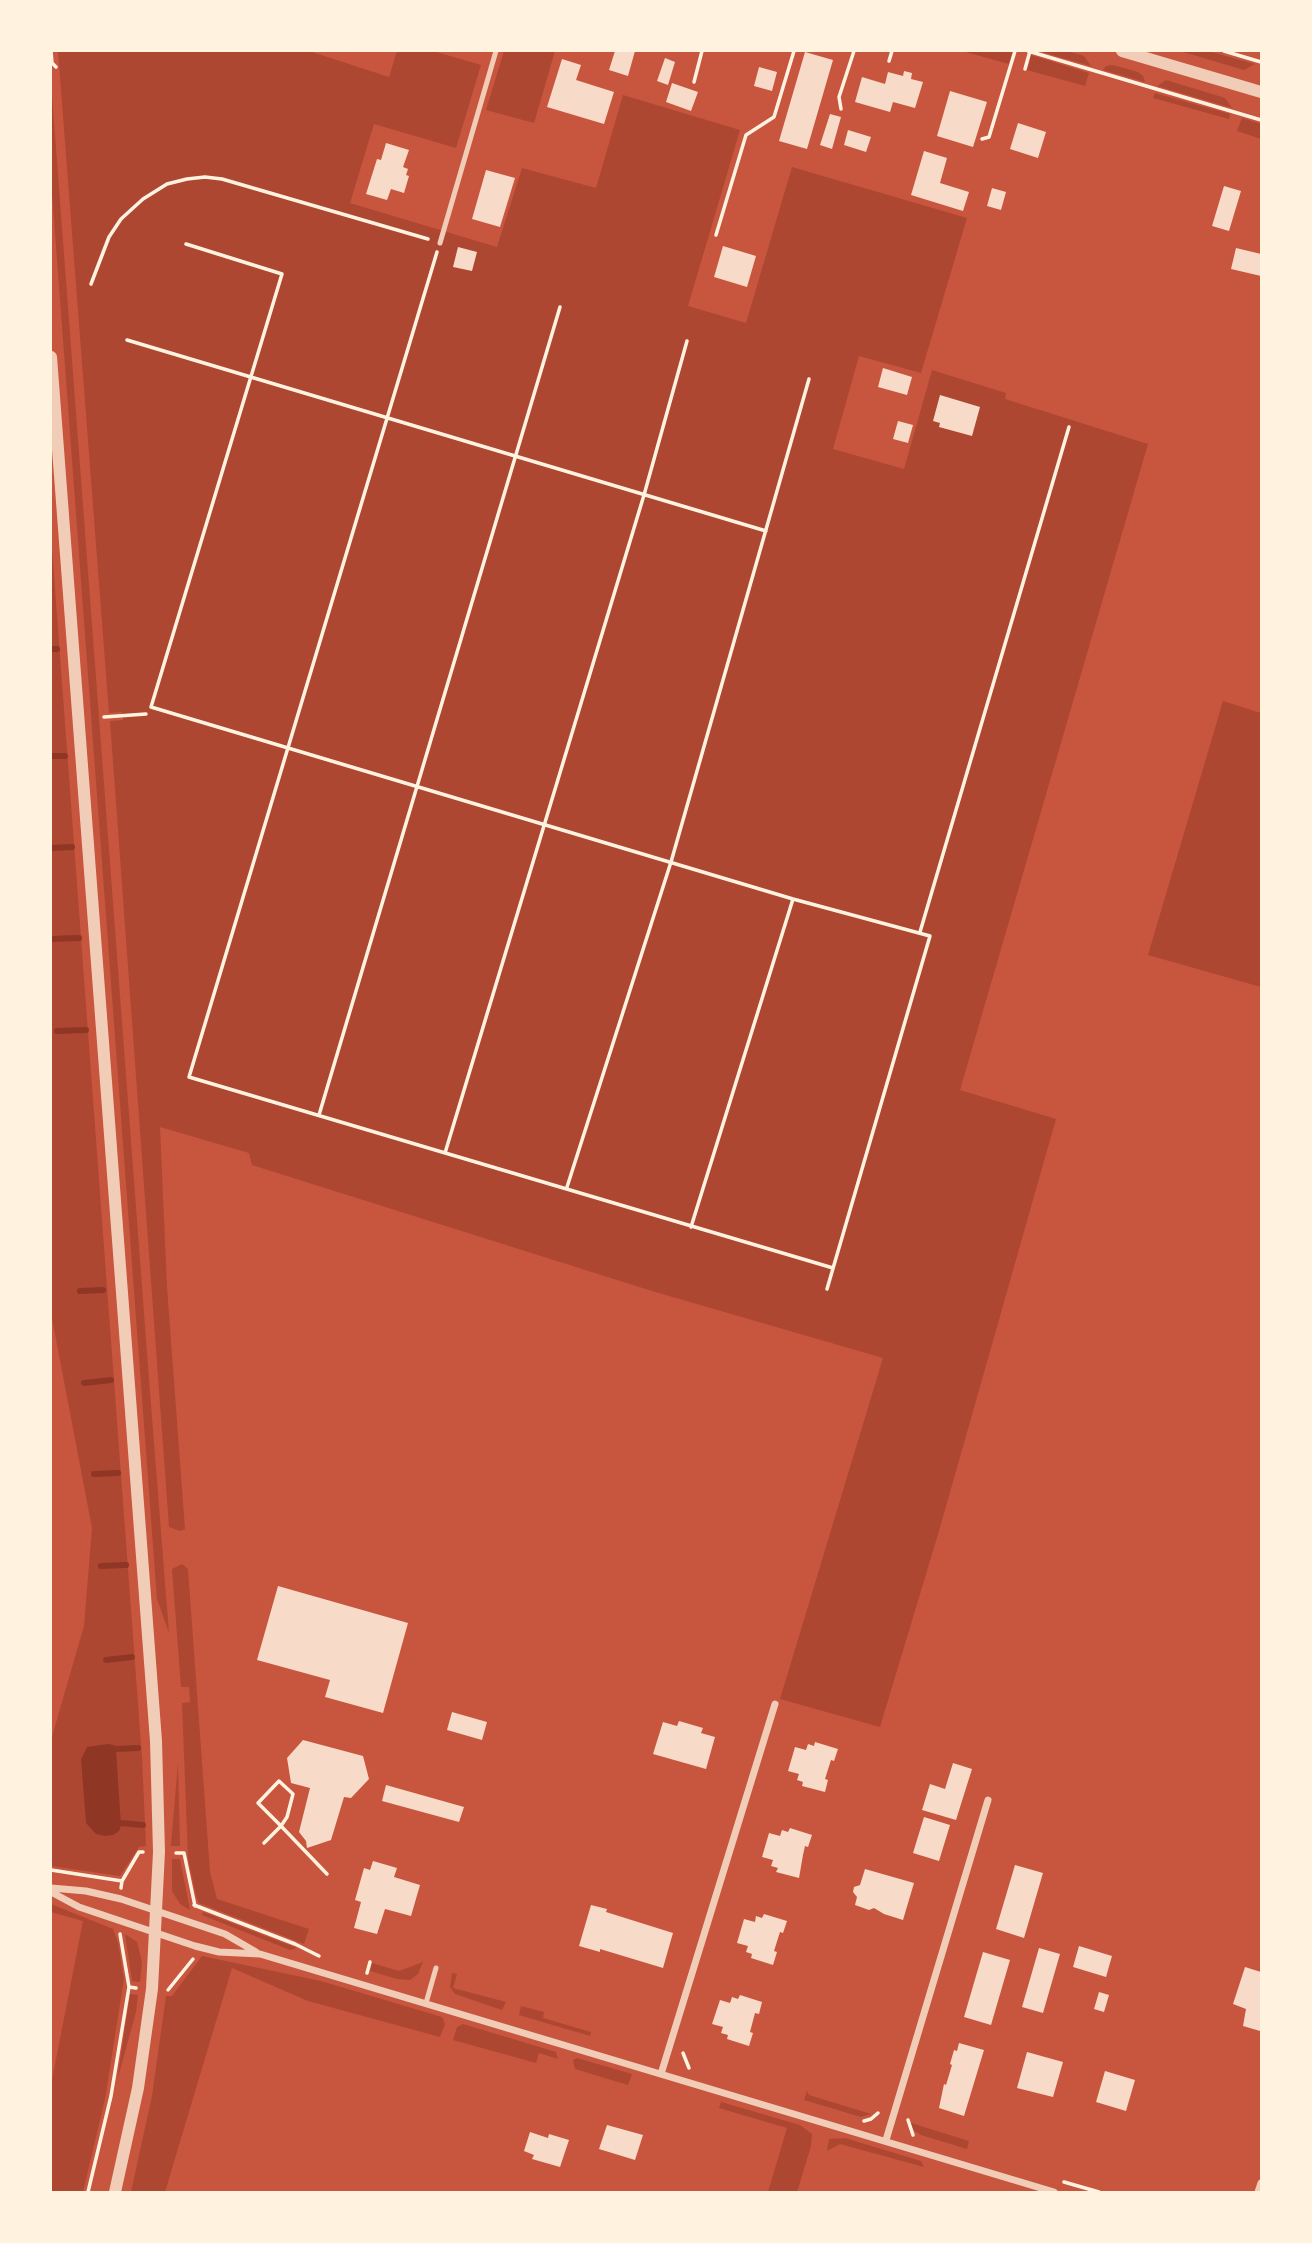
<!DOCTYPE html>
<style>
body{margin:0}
#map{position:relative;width:1312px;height:2243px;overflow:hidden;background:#c8553d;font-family:Roboto,sans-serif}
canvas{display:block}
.frame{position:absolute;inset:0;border:52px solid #fff3e0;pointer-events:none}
</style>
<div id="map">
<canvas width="1312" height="2243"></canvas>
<div class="frame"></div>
</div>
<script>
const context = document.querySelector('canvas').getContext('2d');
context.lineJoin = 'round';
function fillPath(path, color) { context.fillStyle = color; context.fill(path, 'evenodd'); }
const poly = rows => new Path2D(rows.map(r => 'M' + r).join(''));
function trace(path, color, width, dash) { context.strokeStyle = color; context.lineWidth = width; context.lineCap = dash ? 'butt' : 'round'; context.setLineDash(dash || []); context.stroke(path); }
fillPath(poly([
 [58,51,309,51,389,77,397,51,433,51,481,65,456,148,374,124,350,203,497,247,522,168,596,188,623,95,740,130,688,306,746,323,792,167,967,218,921,373,859,356,833,449,904,469,932,370,1006,393,1005,399,1148,444,960,1090,1056,1119,939,1531,880,1727,780,1699,883,1358,652,1291,252,1165,249,1153,160,1127,167,1287,185,1529,180,1531,169,1527,110,721,123,720,122,712,109,713],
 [504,51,555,51,534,123,486,110],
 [962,51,1013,51,1009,64],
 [1038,51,1067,51,1084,56,1091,66],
 [1180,51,1208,51,1255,64,1244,70],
 [1031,55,1089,73,1085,86,1027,70],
 [1113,65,1138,72,1143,76,1145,82,1103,70,1106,66],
 [1166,80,1225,98,1232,108,1157,86],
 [51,82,149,1379,169,1633,157,1599,51,179],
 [1155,93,1230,114,1229,119,1153,98],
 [1242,118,1261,124,1261,139,1237,131],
 [51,535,142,1757,146,1846,139,1847,120,1876,51,1866,51,1740,84,1626,92,1528,51,1313],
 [1223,701,1261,713,1261,987,1148,955],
 [182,1564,188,1569,210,1872,217,1899,309,1929,304,1944,199,1903,196,1896,188,1858,182,1703,190,1702,189,1687,181,1687,172,1569],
 [178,1762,180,1846,171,1846,172,1833],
 [172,1859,180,1859,190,1910,180,1904,172,1891],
 [51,1904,113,1929,118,1942,124,1979,105,2099,83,2192,51,2192,51,2085,83,1921,51,1912],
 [203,1912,297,1948,290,1950,202,1915],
 [125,1934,137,1942,142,1962,140,1982,132,1981],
 [202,1956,321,1981,442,2017,445,2024,440,2037,308,2001,232,1968,165,2192,131,2192,152,2096,166,1996,172,1996],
 [423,1962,418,1974,410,1980,397,1979,370,1971,372,1963,399,1971],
 [452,1973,457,1974,453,1988,506,2002,502,2010,455,1994,450,1987],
 [130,1994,138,1995,136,2012,117,2081],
 [521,2006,544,2012,543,2018,591,2032,590,2036,519,2015],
 [463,2024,556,2052,558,2059,539,2053,536,2063,453,2040,457,2027],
 [577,2058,632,2074,628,2085,575,2069,573,2060],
 [807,2091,809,2095,871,2114,861,2117,804,2100],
 [721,2102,800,2125,812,2134,811,2146,797,2192,768,2192,787,2128,719,2108],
 [911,2123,969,2141,967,2149,921,2135,912,2129],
 [845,2138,921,2161,924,2167,840,2144,827,2151,829,2139]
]), '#ae4732');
fillPath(poly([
 [108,1744,114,1745,116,1749,121,1826,119,1831,113,1835,105,1836,96,1834,86,1823,81,1759,87,1747]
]), '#8f3625');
trace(poly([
 [51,649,57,649],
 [51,756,65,756],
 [51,848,72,847],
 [51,939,79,938],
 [57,1031,86,1030],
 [80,1291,103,1290],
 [84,1383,111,1380],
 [94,1474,118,1473],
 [101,1566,126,1565],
 [106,1660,132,1657],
 [116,1749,138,1748],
 [120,1823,143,1825]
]), '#8f3625', 6);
fillPath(poly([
 [615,51,635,51,628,76,609,70],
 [805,52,833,60,807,149,779,141],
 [665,58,675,62,668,85,657,81],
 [562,59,581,65,576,80,614,92,604,124,547,107],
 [759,67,777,72,772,91,754,86],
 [904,71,912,73,911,79,923,82,915,108,893,102,890,112,855,102,862,77,885,84,888,72,903,76],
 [672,83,698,92,691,111,666,102],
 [950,91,987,102,973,147,937,136],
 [830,114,841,117,832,149,820,145],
 [1018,123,1046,132,1038,158,1010,149],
 [848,130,871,137,866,152,844,145],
 [386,143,409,150,403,167,408,169,406,175,409,176,404,193,391,189,387,200,366,194,377,159,381,160],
 [924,151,947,158,940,183,969,192,963,211,911,195],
 [486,170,515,178,500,227,472,219],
 [1224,186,1241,191,1229,231,1212,226],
 [992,188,1006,192,1001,210,987,206],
 [723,246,756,256,747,287,714,277],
 [458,247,477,252,472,271,453,267],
 [1236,248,1261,254,1261,276,1231,269],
 [883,368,912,377,907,395,878,387],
 [940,395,980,407,972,436,939,427,940,423,933,421],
 [898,421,913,425,908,443,893,439],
 [278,1586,408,1623,383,1713,325,1697,330,1680,257,1660],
 [452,1712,487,1722,482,1740,447,1730],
 [679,1721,703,1728,701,1733,715,1737,706,1769,653,1754,663,1722,677,1726],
 [303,1740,363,1756,369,1779,351,1798,344,1797,331,1840,307,1848,306,1841,299,1832,310,1788,291,1783,287,1758],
 [815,1742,838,1749,834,1761,831,1760,825,1779,828,1780,825,1792,802,1786,803,1782,797,1780,799,1774,788,1771,795,1747,806,1750,808,1744,814,1746],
 [953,1763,972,1769,956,1820,922,1810,930,1784,945,1789],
 [386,1785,464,1807,459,1822,382,1801],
 [924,1817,950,1825,939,1861,913,1853],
 [790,1828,812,1835,808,1847,805,1846,803,1855,799,1878,776,1872,778,1868,771,1866,773,1860,762,1857,769,1833,780,1836,782,1830,788,1832],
 [373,1861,397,1868,394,1877,420,1885,411,1916,385,1909,377,1934,354,1928,361,1902,355,1900,364,1868,370,1870],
 [1015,1865,1043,1873,1024,1938,996,1929],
 [865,1869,914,1883,903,1920,884,1914,874,1908,869,1910,855,1905,857,1897,853,1892,854,1887,860,1885],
 [591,1905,607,1909,606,1912,673,1933,663,1968,600,1949,600,1952,579,1946],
 [764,1914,787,1921,783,1933,780,1932,774,1951,777,1952,773,1965,751,1958,752,1954,746,1952,748,1946,737,1943,744,1919,755,1922,756,1916,762,1918],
 [1079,1946,1112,1956,1106,1977,1073,1967],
 [1039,1948,1060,1954,1043,2013,1022,2007],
 [983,1952,1010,1960,991,2025,964,2017],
 [1245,1967,1261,1972,1260,2031,1243,2026,1246,2009,1233,2004],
 [1099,1992,1109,1995,1104,2012,1094,2009],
 [740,1995,762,2002,759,2014,755,2013,750,2032,753,2033,749,2046,727,2039,728,2035,721,2033,723,2027,712,2024,720,2000,730,2003,732,1997,738,1999],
 [959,2043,984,2050,964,2116,939,2108,944,2084,946,2085,952,2065,950,2064,954,2050,957,2051],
 [1027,2052,1063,2062,1053,2097,1017,2088],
 [1105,2071,1135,2080,1126,2111,1096,2102],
 [607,2125,643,2135,635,2160,599,2149],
 [530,2132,548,2138,549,2134,569,2140,560,2167,532,2159,534,2155,524,2151]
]), '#f7dbc8');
trace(poly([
 [51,51,52,63,56,67],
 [1028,51,1261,120],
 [1224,51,1261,62],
 [889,61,892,51],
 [1025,69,1030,51],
 [694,82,702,51],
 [841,109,839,97,854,51],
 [982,139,989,137,1015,51],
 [716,235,746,135,774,117,794,51],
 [186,244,282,274,151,707,793,899,930,936,827,1289],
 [437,252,189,1077,833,1268],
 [91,284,109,237,121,219,143,199,167,184,187,179,205,177,222,179,428,239],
 [127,340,766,531],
 [104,717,146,714],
 [920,932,1069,427],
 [319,1115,560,307],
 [445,1153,644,495,687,341],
 [567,1187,671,862,809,379],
 [691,1227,793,899],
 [264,1843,281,1826,287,1817,293,1794,279,1781,258,1803,281,1826,327,1874],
 [176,1853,184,1853,195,1906],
 [51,1870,122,1881],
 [121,1888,122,1881,139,1852,143,1852],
 [194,1905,295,1944,319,1956],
 [120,1934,129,1987],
 [367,1973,370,1962],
 [168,1990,193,1959],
 [683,2053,689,2068],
 [908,2120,913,2135],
 [864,2121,871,2119,878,2113],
 [1064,2182,1099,2192],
 [88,2192,111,2096,129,1987,136,1988]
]), '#fff3e0', 3.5);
trace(poly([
 [440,243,496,51],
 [426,2003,436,1968]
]), '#f1ccb7', 5);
trace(poly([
 [51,1888,86,1891,121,1899,225,1934,256,1952],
 [51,1892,79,1907,195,1946,219,1952,260,1954,1054,2192],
 [661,2074,775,1704],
 [886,2140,988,1800],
 [1258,2192,1261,2183]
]), '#f1ccb7', 7);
trace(poly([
 [1122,51,1261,92],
 [51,357,156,1741,159,1852,152,1989,138,2088,115,2192]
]), '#f1ccb7', 12);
</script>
